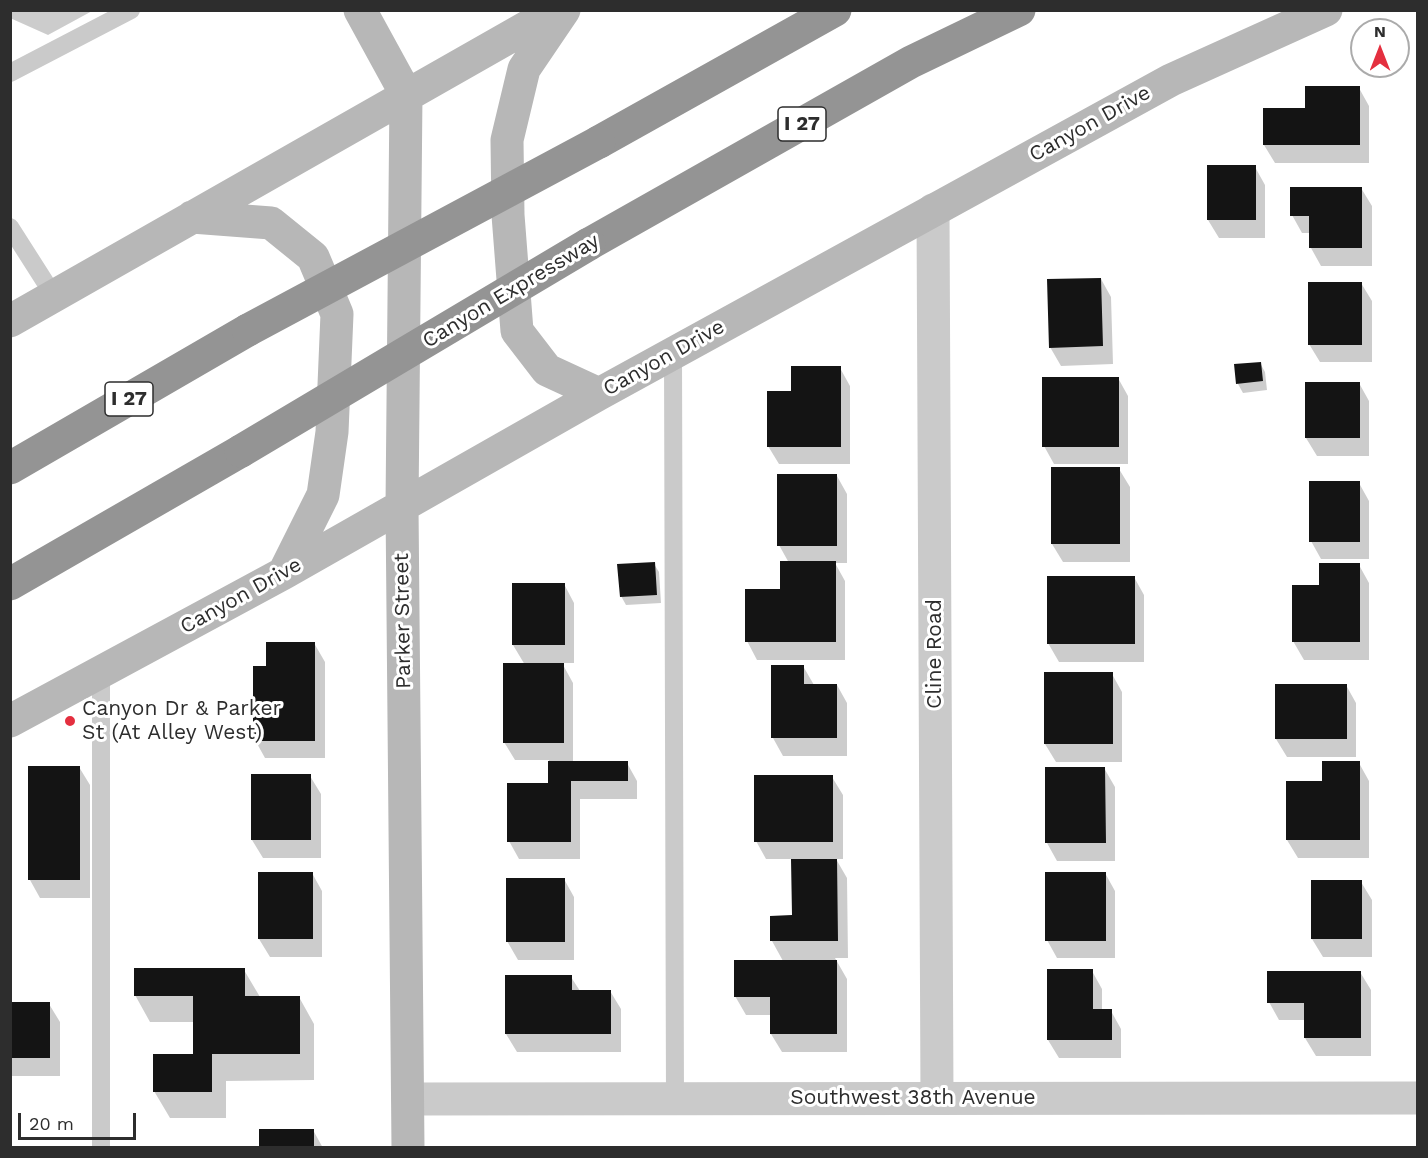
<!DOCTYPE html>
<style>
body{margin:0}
#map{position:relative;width:1428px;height:1158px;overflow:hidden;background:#fff;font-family:"Work Sans",sans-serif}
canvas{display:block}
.frame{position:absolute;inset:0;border:12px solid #2d2d2d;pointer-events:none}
.north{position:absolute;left:1350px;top:18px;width:60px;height:60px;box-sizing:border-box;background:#fff;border:2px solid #ababab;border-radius:50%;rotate:0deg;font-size:16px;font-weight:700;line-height:24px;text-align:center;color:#2d2d2d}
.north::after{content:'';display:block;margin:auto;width:21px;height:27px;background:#e42f3f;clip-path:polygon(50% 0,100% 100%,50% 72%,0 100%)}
.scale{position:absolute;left:18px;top:1113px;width:118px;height:27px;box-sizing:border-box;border:3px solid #2d2d2d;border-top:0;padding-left:8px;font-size:18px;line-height:21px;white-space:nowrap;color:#2d2d2d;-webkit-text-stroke:4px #fff;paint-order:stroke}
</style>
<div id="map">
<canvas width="1428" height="1158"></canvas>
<div class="frame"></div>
<div class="north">N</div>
<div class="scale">20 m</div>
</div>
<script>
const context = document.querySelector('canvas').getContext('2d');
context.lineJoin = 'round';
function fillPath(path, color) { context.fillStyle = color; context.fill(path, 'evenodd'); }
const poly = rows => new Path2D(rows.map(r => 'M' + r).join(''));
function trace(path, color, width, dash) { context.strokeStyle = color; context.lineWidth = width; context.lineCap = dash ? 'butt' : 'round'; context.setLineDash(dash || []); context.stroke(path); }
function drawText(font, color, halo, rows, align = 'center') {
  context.font = font + ' "Work Sans",sans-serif'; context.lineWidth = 6; context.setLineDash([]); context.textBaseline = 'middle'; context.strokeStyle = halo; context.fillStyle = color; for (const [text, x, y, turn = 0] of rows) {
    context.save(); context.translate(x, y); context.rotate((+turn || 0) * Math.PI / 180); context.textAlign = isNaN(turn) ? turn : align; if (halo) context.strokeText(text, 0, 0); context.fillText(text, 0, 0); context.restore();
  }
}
fillPath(poly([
 [10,10,94,10,48,35,10,18],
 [1359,88,1369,106,1369,163,1275,163,1264,145,1264,110,1306,110],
 [1255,167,1265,185,1265,238,1219,238,1208,220],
 [1361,188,1372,206,1372,266,1321,266,1311,248,1311,233,1302,233,1292,215],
 [1101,279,1111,297,1113,364,1061,366,1050,347],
 [1361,283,1372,301,1372,362,1320,362,1309,344],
 [1260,363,1265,372,1267,390,1243,393,1238,384,1236,366],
 [840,368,850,386,850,464,779,464,768,446,793,393],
 [1118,378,1128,396,1128,464,1054,464,1044,446],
 [1359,383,1369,401,1369,456,1317,456,1306,438],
 [1119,469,1130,487,1130,562,1063,562,1052,544],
 [837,476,847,494,847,563,835,563,845,581,845,660,757,660,747,641,781,590,789,563,779,545],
 [1359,483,1369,501,1369,559,1321,559,1311,541],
 [654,564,659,572,661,603,626,605,621,596],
 [1359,565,1369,583,1369,660,1304,660,1293,641,1321,586],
 [1134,577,1144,595,1144,662,1059,662,1048,643],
 [564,584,574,603,574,663,562,663,573,683,573,763,627,763,637,781,637,799,580,799,580,859,519,859,509,841,549,784,549,760,515,760,504,742,525,665,513,645],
 [314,643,325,662,325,758,265,758,255,740,268,668],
 [803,666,814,685,837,685,847,703,847,756,783,756,773,738],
 [1112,674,1122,692,1122,762,1056,762,1045,744],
 [1276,685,1346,685,1356,703,1356,757,1287,757,1276,739],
 [1359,763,1369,781,1369,858,1298,858,1287,840,1323,783],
 [79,767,90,785,90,898,40,898,30,880],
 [1104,768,1115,787,1115,861,1057,861,1047,843],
 [310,776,321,794,321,858,263,858,252,840],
 [832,777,843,795,843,859,836,859,847,878,848,958,835,958,847,979,847,1052,782,1052,771,1034,771,1015,746,1015,735,996,783,961,772,941,793,916,793,859,766,859,756,841],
 [312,873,322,891,322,957,270,957,259,939],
 [1105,873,1115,891,1115,958,1057,958,1047,940],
 [564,879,574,897,574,960,518,960,507,941],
 [1361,882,1372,900,1372,957,1323,957,1312,939],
 [244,970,260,997,299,997,314,1024,314,1080,226,1081,226,1118,170,1118,154,1091,195,1056,194,1022,150,1022,135,995],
 [1092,971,1102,989,1102,1011,1111,1011,1121,1029,1121,1058,1059,1058,1048,1040],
 [1360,972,1371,990,1371,1056,1316,1056,1305,1038,1305,1020,1279,1020,1269,1002],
 [571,977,580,991,610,991,621,1009,621,1052,517,1052,506,1034],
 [10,1004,49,1004,60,1022,60,1076,10,1076],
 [313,1130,323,1148,261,1148]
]), '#0003');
fillPath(poly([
 [1305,86,1360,86,1360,145,1263,145,1263,108,1305,108],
 [1207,165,1256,165,1256,220,1207,220],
 [1290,187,1362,187,1362,248,1309,248,1309,216,1290,216],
 [1101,278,1103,346,1049,348,1047,279],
 [1308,282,1362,282,1362,345,1308,345],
 [1261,362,1263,381,1236,384,1234,364],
 [791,366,841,366,841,447,767,447,767,391,791,391],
 [1042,377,1119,377,1119,447,1042,447],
 [1305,382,1360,382,1360,438,1305,438],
 [1051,467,1120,467,1120,544,1051,544],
 [777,474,837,474,837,546,777,546],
 [1309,481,1360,481,1360,542,1309,542],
 [780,561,836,561,836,642,745,642,745,589,780,589],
 [655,562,657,595,620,597,617,564],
 [1319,563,1360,563,1360,642,1292,642,1292,585,1319,585],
 [1047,576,1135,576,1135,644,1047,644],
 [512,583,565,583,565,645,512,645],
 [266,642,315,642,315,741,253,741,253,666,266,666],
 [503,663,564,663,564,743,503,743],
 [771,665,804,665,804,684,837,684,837,738,771,738],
 [1044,672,1113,672,1113,744,1044,744],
 [1275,684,1347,684,1347,739,1275,739],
 [548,761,628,761,628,781,571,781,571,842,507,842,507,783,548,783],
 [1322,761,1360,761,1360,840,1286,840,1286,781,1322,781],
 [28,766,80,766,80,880,28,880],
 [1045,767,1105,767,1106,843,1045,843],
 [251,774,311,774,311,840,251,840],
 [754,775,833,775,833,842,754,842],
 [791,859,837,859,838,941,770,941,770,916,792,915],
 [258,872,313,872,313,939,258,939],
 [1045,872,1106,872,1106,941,1045,941],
 [506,878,565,878,565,942,506,942],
 [1311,880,1362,880,1362,939,1311,939],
 [734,960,837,960,837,1034,770,1034,770,997,734,997],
 [134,968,245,968,245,996,300,996,300,1054,212,1054,212,1092,153,1092,153,1054,193,1054,193,996,134,996],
 [1047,969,1093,969,1093,1009,1112,1009,1112,1040,1047,1040],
 [1267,971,1361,971,1361,1038,1304,1038,1304,1003,1267,1003],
 [505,975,572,975,572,990,611,990,611,1034,505,1034],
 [10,1002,50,1002,50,1058,10,1058],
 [259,1129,314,1129,314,1148,259,1148]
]), '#141414');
trace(poly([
 [10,73,131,10],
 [10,227,54,296],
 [673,354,675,1099],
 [101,672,101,1148]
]), '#cacaca', 18);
trace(poly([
 [933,210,937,1098],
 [408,1099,1418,1098]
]), '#cacaca', 33);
trace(poly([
 [360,10,406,94,402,506,408,1148],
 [564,10,524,69,507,140,508,215,517,331,547,370,599,394],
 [192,217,271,223,313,257,337,314,332,432,323,495,284,573],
 [10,321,557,10],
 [10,721,284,573,599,394,1171,80,1326,10]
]), '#b7b7b7', 33);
trace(poly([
 [599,142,835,10],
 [589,244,911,62,1019,10],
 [10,468,248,330],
 [10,584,241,451]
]), '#949494', 33);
trace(poly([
 [248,330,599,142],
 [241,451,589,244]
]), '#949494', 33);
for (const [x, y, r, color] of [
 [70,721,6,"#e42f3f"]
]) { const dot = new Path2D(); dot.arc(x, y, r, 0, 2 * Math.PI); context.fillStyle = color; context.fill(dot); trace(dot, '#fff', 2); }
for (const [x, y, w] of [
 [802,124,48],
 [129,399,48]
]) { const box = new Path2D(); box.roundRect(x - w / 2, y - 17, w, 34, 4.5); context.fillStyle = '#fff'; context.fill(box); trace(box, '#2d2d2d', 1.5); }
drawText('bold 20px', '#2d2d2d', null, [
 ["I 27",802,124],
 ["I 27",129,399]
]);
drawText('21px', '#2d2d2d', '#fff', [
 ["Canyon Drive",1090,124,-29],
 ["Canyon Expressway",511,291,-31],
 ["Canyon Drive",664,358,-29],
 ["Canyon Drive",241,596,-29],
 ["Parker Street",403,621,-91],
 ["Cline Road",935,654,-90],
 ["Southwest 38th Avenue",913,1098]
]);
drawText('21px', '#2d2d2d', '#fff', [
 ["Canyon Dr & Parker",82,709],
 ["St (At Alley West)",82,733]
], 'left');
</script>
